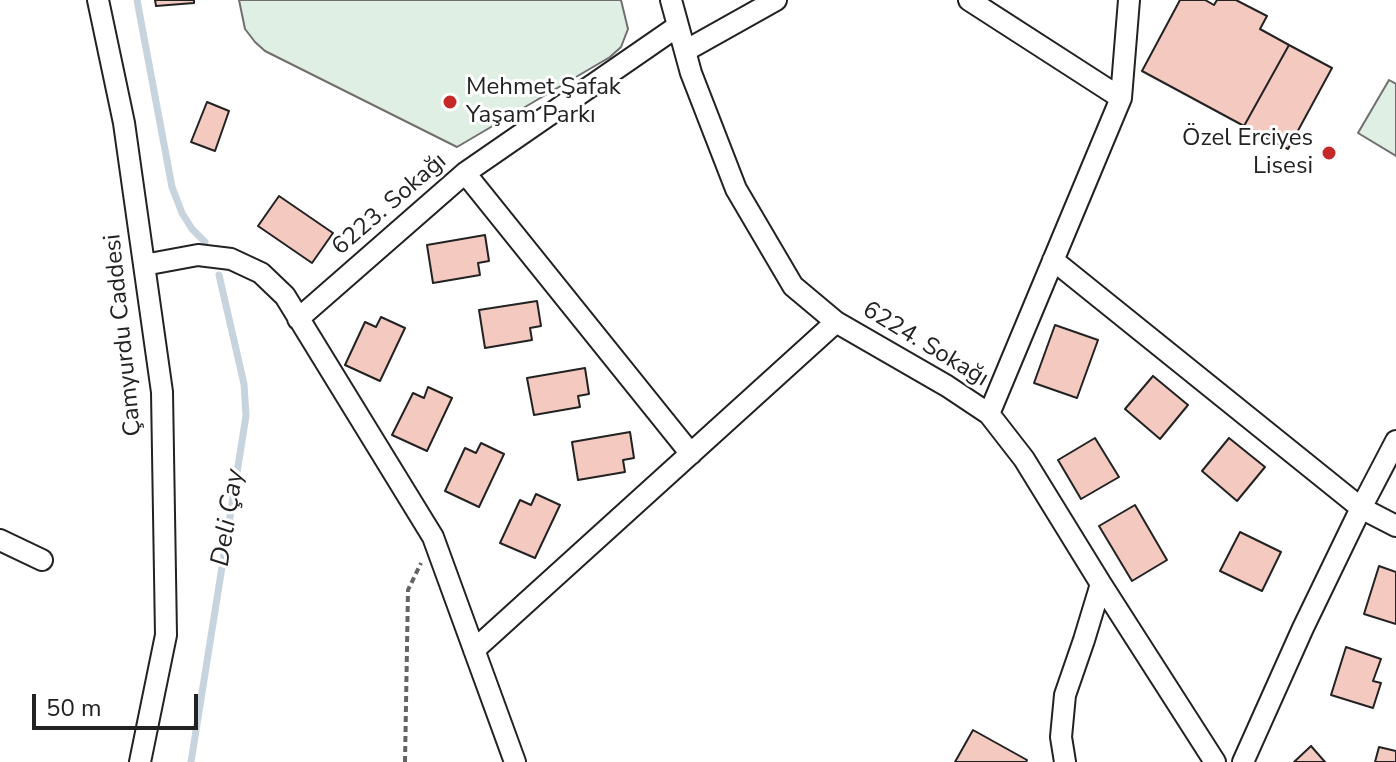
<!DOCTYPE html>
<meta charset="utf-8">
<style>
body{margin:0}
#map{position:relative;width:1396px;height:762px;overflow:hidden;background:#fff;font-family:"Nunito Sans",sans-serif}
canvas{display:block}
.scale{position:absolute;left:32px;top:694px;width:166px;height:36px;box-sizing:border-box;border:4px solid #222;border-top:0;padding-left:10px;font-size:24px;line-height:28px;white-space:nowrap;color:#222;-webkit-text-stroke:6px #fff;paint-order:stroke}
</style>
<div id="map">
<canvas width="1396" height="762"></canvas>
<div class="scale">50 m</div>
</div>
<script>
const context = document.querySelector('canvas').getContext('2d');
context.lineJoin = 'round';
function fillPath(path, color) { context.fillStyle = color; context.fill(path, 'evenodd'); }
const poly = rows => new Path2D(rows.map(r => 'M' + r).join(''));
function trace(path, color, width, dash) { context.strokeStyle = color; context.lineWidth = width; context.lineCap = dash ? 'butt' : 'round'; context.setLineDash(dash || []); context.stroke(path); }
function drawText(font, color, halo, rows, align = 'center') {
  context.font = font + ' "Nunito Sans",sans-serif'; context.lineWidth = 6; context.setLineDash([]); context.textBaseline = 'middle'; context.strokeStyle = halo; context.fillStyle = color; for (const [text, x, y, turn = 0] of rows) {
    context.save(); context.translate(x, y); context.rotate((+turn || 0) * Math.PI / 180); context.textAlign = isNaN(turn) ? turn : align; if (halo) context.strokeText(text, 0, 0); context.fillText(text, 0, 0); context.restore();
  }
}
const green = poly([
 [239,0,621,0,628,29,621,47,610,57,457,147,265,51,255,42,245,29,239,0],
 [1389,80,1396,84,1396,156,1358,133,1389,80]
]);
fillPath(green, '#e0efe3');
trace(green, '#6f6f6f', 2);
trace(poly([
 [137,0,172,187,182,213,192,229,205,242],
 [191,762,246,416,244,384,219,275]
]), '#c7d3dd', 7);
const building = poly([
 [155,0,194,0,194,3,156,6,155,0],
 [1180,0,1205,0,1214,5,1217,0,1236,0,1267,16,1260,29,1289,45,1244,126,1142,71,1180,0],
 [1289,45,1332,68,1288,149,1244,126,1289,45],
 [207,102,229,111,215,151,191,142,207,102],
 [279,196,333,233,312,263,258,226,279,196],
 [485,235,489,261,478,263,480,275,433,283,427,245,485,235],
 [537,301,541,326,530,328,532,340,485,348,479,310,537,301],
 [381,317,405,328,380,381,345,365,365,322,376,327,381,317],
 [1055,325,1098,340,1077,398,1034,383,1055,325],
 [585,368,589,394,578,396,580,407,534,415,527,378,585,368],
 [1153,376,1188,405,1160,439,1125,409,1153,376],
 [428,387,452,398,427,451,392,435,413,393,424,398,428,387],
 [630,432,634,458,623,460,625,472,578,480,572,442,630,432],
 [1095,438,1119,477,1081,499,1058,460,1095,438],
 [1229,438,1265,467,1237,501,1202,471,1229,438],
 [481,443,504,454,479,507,445,491,465,448,476,453,481,443],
 [536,494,560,505,535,558,500,543,520,500,531,505,536,494],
 [1135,505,1167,560,1132,581,1099,526,1135,505],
 [1240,532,1281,552,1262,591,1220,571,1240,532],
 [1379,566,1396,572,1396,624,1364,614,1379,566],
 [1346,647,1381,659,1373,681,1381,683,1373,708,1331,695,1346,647],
 [973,730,1027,760,1026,762,955,762,973,730],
 [1311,746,1325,762,1294,762,1311,746],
 [1379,747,1396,751,1396,762,1375,762,1379,747]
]);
fillPath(building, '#f3c9c0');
trace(building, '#222', 2);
const minor = poly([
 [98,0,124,123,162,392,166,635,140,762],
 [671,0,691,73,736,189,793,286,836,322,947,386,989,414,1024,459,1101,584,1215,762],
 [969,0,1121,98],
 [685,51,776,0],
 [465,173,691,454],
 [1053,260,1361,508,1396,526],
 [144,265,198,255,231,259,261,273,285,296,433,537,515,762],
 [298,319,465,173,678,26],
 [989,414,1121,98,1129,0],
 [0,540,42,560],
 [474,650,836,322],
 [1065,762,1061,737,1065,695,1084,640,1101,584],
 [1243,762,1303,628,1361,508,1396,441]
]);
trace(minor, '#222', 24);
trace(poly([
 [405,762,408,590,421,563]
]), '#646464', 4, [6, 4]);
trace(minor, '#fff', 20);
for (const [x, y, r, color] of [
 [450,102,8,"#c62828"],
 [1329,153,8,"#c62828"]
]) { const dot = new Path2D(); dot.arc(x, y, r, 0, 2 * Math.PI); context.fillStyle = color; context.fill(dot); trace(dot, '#fff', 3); }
drawText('24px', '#222', '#fff', [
 ["Mehmet Şafak",466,88],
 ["Yaşam Parkı",466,116],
 ["Özel Erciyes",1313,139,"right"],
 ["Lisesi",1313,167,"right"]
], 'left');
drawText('24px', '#222', '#fff', [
 ["6223. Sokağı",390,205,-41],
 ["Çamyurdu Caddesi",124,335,-96],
 ["6224. Sokağı",925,345,31]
]);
drawText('italic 26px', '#222', '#fff', [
 ["Deli Çay",229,518,-81]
]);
</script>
